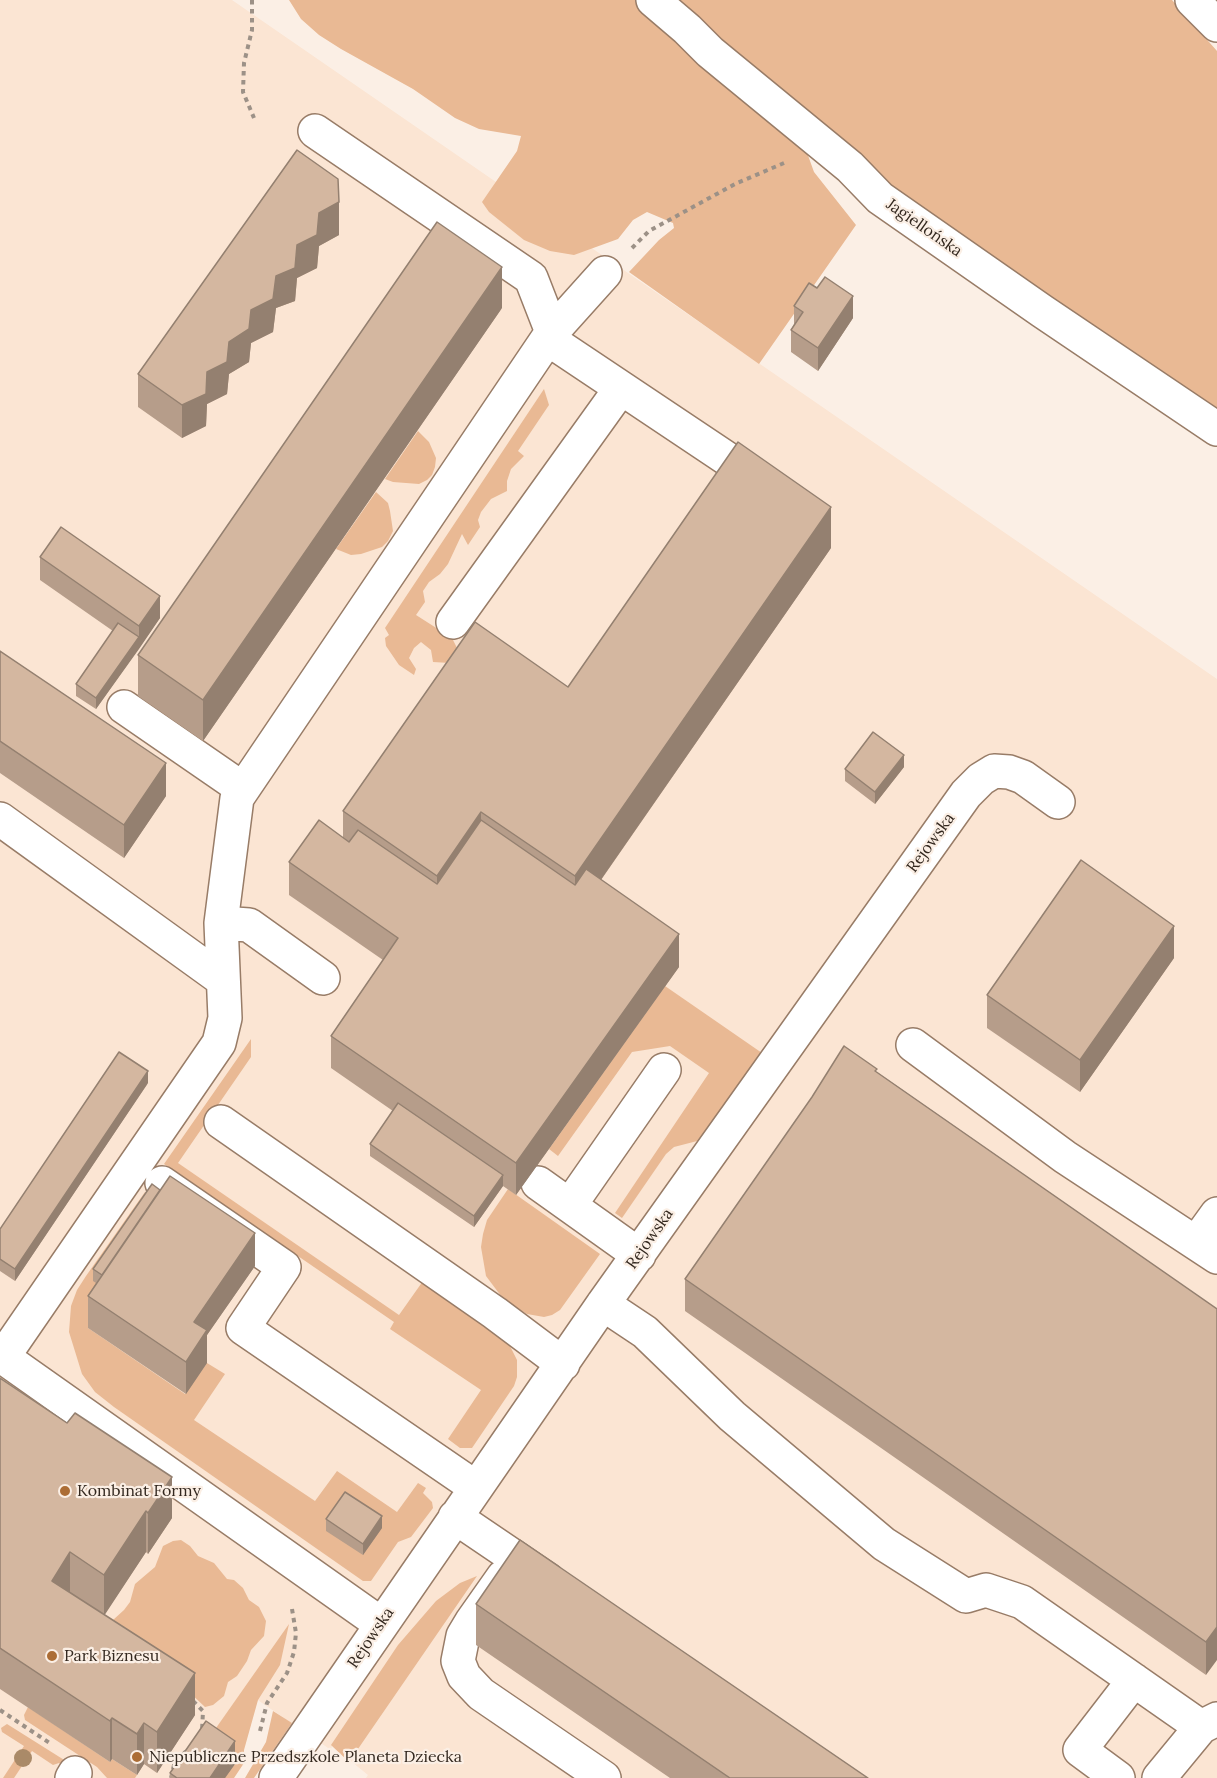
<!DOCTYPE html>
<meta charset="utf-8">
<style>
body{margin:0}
canvas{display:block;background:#fbefe5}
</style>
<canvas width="1217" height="1778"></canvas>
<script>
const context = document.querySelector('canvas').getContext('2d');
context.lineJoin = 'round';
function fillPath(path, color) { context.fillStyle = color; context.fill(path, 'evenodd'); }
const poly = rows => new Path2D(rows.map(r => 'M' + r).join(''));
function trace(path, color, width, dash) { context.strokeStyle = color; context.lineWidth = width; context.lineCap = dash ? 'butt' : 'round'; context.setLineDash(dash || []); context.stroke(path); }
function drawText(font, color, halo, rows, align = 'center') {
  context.font = font + ' Lora,serif'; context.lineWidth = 4.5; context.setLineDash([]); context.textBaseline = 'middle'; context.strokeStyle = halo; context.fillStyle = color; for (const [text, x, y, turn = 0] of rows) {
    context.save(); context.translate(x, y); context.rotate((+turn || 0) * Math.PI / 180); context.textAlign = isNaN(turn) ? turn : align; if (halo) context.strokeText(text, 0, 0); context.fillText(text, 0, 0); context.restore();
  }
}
fillPath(poly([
 [0,0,232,0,1217,679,1217,1778,366,1778,368,1775,332,1746,331,1750,243,1690,182,1778,0,1778]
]), '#fbe5d3');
fillPath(poly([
 [289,0,636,0,801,136,814,172,856,225,759,364,629,272,659,240,674,228,673,223,647,212,633,220,618,239,574,255,550,251,524,240,489,212,482,202,517,151,521,136,479,129,455,118,413,89,341,49,319,35,301,19],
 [670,0,1172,0,1217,51,1217,415,949,241],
 [544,389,549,405,518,451,524,456,511,469,507,481,507,491,491,499,481,512,478,520,480,527,468,545,462,534,448,564,440,574,429,582,423,591,425,602,416,615,452,638,460,654,450,663,433,662,431,650,421,642,414,648,409,658,416,669,414,675,399,665,386,646,385,638,389,635,385,628],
 [418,431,429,442,436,458,435,467,432,475,427,480,419,484,393,482,385,479],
 [376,492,388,503,390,511,393,531,388,541,382,547,361,554,351,555,336,549],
 [665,986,762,1053,701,1140,674,1147,666,1154,622,1218,615,1213,709,1073,670,1046,632,1052,558,1156,549,1149],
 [251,1039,251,1057,178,1163,399,1315,423,1281,510,1346,517,1360,517,1377,514,1386,472,1448,460,1448,448,1439,481,1390,390,1329,394,1322,164,1164],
 [508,1189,600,1254,560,1310,552,1315,544,1317,527,1314,504,1300,486,1276,481,1247,483,1234,487,1220],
 [145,1192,151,1196,93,1280,112,1293,88,1328,185,1394,207,1363,225,1374,194,1420,315,1501,337,1471,397,1512,418,1483,426,1488,423,1493,432,1502,433,1508,411,1537,398,1542,371,1581,363,1581,114,1407,95,1392,82,1374,69,1332,71,1306,77,1290,86,1276],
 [181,1540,190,1546,198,1556,214,1563,227,1579,234,1580,243,1588,249,1600,259,1607,266,1621,264,1636,251,1650,247,1661,237,1676,228,1682,224,1696,213,1705,205,1707,113,1620,124,1610,130,1602,135,1584,155,1567,163,1546,173,1541],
 [477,1576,349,1762,331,1745,398,1645,436,1601,460,1583],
 [289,1624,280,1665,258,1700,244,1750,244,1763,234,1778,225,1778,209,1738],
 [28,1707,110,1762,112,1759,137,1775,135,1778,107,1778,97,1767,25,1720,24,1715],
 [273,1711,292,1723,254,1778,245,1778,266,1742],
 [7,1724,69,1763,69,1770,59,1763,53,1765,32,1751,14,1778,3,1778,24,1746,2,1732,1,1728]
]), '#e9b994');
const minor = poly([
 [653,0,687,29,710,52,850,167,880,198,1042,311,1217,429],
 [1192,0,1217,25],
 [552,332,605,273],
 [548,339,726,458],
 [453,622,621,388],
 [124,707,243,789],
 [0,819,223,980],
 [221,923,249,925,323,978],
 [913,1045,1065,1157,1217,1257],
 [221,1122,495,1313,563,1364],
 [162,1183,284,1267,243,1328,475,1487],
 [538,1183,639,1255],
 [570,1205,664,1070],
 [1196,1243,1217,1214],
 [603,1304,645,1332,732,1416,884,1544,966,1596,986,1590,1022,1602,1201,1727,1217,1719],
 [0,1355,381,1624],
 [3,1357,219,1043,225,1018,221,923,237,798,552,332,531,278,315,131],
 [455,1517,548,1580],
 [503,1577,472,1621,463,1636,458,1661,464,1676,481,1694,604,1778],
 [72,1778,75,1773],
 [276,1778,603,1304,966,794,981,779,994,771,1009,772,1023,777,1058,802],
 [1118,1778,1080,1750,1134,1680],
 [1159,1778,1201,1727]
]);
trace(minor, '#987c67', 36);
trace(poly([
 [252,0,252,30,244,63,243,92,254,118],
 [632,248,649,231,735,184,784,163],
 [193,1701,203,1711,202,1731],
 [0,1710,51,1744],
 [260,1731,267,1703,287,1673,294,1652,296,1633,292,1609],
 [171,1778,174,1765,186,1751]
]), '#9c9187', 4, [4.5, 4.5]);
trace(minor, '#fff', 33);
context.fillStyle = '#aa8a68';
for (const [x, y] of [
 [23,1758]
]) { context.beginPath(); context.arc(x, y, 9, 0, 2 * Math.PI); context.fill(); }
fillPath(poly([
 [297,150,339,235,319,246,317,268,297,278,295,301,276,308,273,332,251,343,249,362,229,374,227,394,207,404,206,426,182,438,138,407,138,374],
 [794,306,853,318,818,371,791,352,791,330,794,324],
 [502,308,203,741,138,696,138,655],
 [831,548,601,880,679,967,516,1195,503,1186,474,1227,370,1156,370,1144,393,1111,331,1068,331,1036,383,960,289,895,289,862,343,838,343,811,568,687],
 [40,557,160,618,96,709,76,696,76,684,113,631,40,580],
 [0,651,166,796,124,858,0,773],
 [904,767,875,804,845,781,845,769],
 [1174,958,1080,1092,987,1028,987,995],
 [877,1072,1217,1309,1206,1675,685,1311,685,1279],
 [148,1083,15,1281,0,1271,0,1229],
 [255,1266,207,1335,207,1363,186,1394,88,1328,88,1296,96,1283,93,1281,93,1269],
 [0,1378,172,1518,148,1554,146,1552,104,1615,195,1715,157,1773,144,1764,137,1775,112,1759,110,1762,0,1689],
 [326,1519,382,1528,363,1555,326,1531],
 [476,1604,868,1778,670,1778,476,1645],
 [235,1764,225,1778,170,1778,170,1773]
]), '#b69d8a');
fillPath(poly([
 [339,202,339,235,319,246,317,268,297,278,295,301,276,308,273,332,251,343,249,362,229,374,227,394,207,404,206,426,182,438,182,405,276,276,319,213],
 [502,267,502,308,203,741,203,700],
 [853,296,853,318,818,371,818,348],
 [831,507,831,548,575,917,575,876],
 [160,596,160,618,139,649,139,626],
 [139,637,139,649,96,709,96,698],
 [904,755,904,767,875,804,875,792],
 [166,763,166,796,124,858,124,825],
 [481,812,481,853,437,917,437,876],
 [1174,926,1174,958,1080,1092,1080,1060],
 [679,934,679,967,516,1195,516,1163],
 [148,1071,148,1083,15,1281,15,1269],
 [503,1175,503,1186,474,1227,474,1216],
 [255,1233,255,1266,207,1335,207,1363,186,1394,186,1362,194,1322],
 [172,1477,172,1518,148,1554,148,1513],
 [146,1511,146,1552,104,1616,104,1575],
 [382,1516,382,1528,363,1555,363,1544],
 [70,1552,70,1593,52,1581],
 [1217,1627,1217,1660,1206,1675,1206,1642],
 [195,1673,195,1715,157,1773,157,1732],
 [112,1718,112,1759,110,1762,110,1721],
 [144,1723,144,1764,137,1775,137,1734],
 [235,1741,235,1764,225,1778,210,1778]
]), '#948070');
const building = poly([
 [297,150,338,179,339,202,319,213,317,235,297,245,295,268,276,276,273,299,251,310,249,329,229,342,227,362,207,372,206,394,182,405,138,374,297,150],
 [437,222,502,267,203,700,138,655,437,222],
 [825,277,853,296,818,348,791,330,803,312,794,306,809,283,817,288,825,277],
 [738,442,831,507,575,876,481,812,437,876,343,811,475,622,568,687,738,442],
 [61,527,160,596,139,626,40,557,61,527],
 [118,623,139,637,96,698,76,684,118,623],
 [0,651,166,763,124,825,0,741,0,651],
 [873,732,904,755,875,792,845,769,873,732],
 [319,820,349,842,358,830,437,884,481,820,575,885,586,869,679,934,516,1163,331,1036,398,938,289,862,319,820],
 [1081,860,1174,926,1080,1060,987,995,1081,860],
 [844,1046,877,1069,875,1071,1217,1309,1217,1627,1206,1642,685,1279,812,1097,844,1046],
 [119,1052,148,1071,15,1269,0,1259,0,1229,119,1052],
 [398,1103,503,1175,474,1216,370,1144,398,1103],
 [170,1176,255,1233,194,1322,207,1330,186,1362,88,1296,170,1176],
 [152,1184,160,1190,102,1275,93,1269,152,1184],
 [0,1378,67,1423,75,1413,172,1477,148,1513,146,1511,104,1575,70,1552,52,1581,195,1673,157,1732,144,1723,137,1734,112,1718,110,1721,0,1648,0,1378],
 [345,1492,382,1516,363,1544,326,1519,345,1492],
 [520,1540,868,1778,730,1778,476,1604,520,1540],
 [206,1721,235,1741,210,1778,177,1778,170,1773,206,1721]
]);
fillPath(building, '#d4b7a0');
trace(building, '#948070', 1.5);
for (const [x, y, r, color] of [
 [65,1491,6,"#ac6d35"],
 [52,1656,6,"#ac6d35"],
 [137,1757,6,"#ac6d35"]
]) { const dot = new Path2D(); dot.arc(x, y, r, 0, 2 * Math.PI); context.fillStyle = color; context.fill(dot); trace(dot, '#fbefe5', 2); }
drawText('16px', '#33281f', '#fbefe5', [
 ["Jagiellońska",924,228,35],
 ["Rejowska",931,843,-54],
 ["Rejowska",650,1239,-55],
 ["Rejowska",371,1638,-56]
]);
drawText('16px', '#33281f', '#fbefe5', [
 ["Kombinat Formy",77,1491],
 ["Park Biznesu",64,1656],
 ["Niepubliczne Przedszkole Planeta Dziecka",149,1757]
], 'left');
</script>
